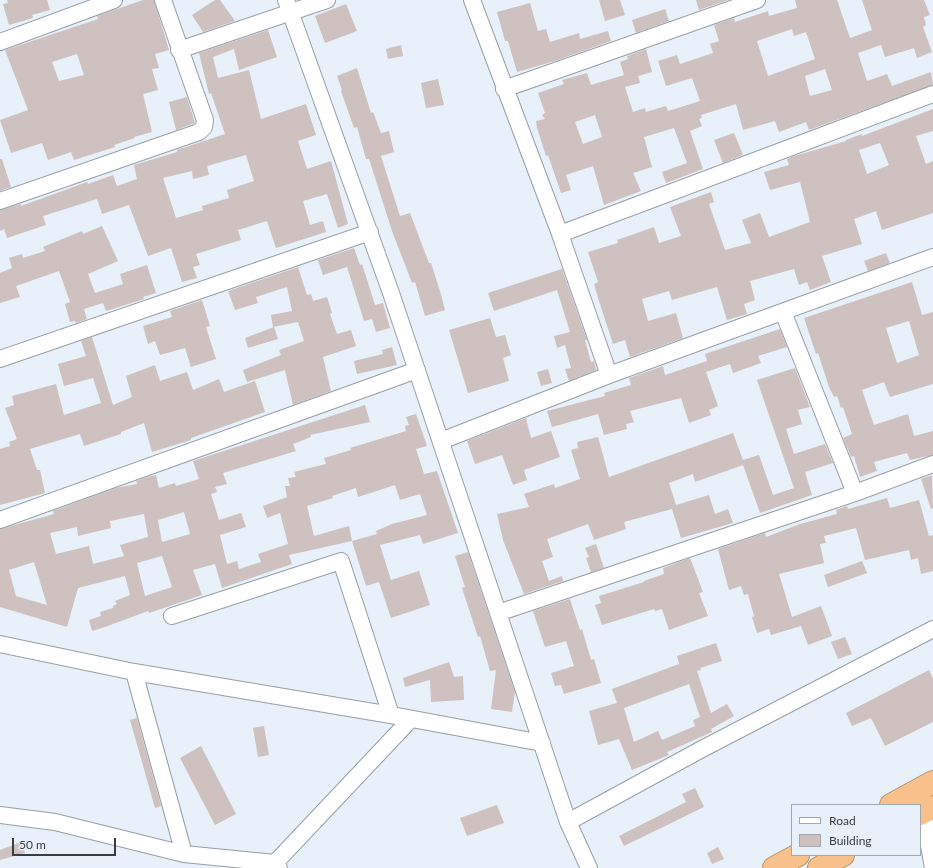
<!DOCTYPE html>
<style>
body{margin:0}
#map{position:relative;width:933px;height:868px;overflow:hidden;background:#e8f0fa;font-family:Lato,sans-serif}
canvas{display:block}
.legend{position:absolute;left:791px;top:804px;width:130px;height:52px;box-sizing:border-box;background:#e8f0fa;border:1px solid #a2a8b0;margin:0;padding:5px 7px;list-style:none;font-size:12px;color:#3a3d41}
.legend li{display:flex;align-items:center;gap:8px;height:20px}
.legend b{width:20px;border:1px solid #a2a8b0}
.scale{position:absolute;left:12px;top:838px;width:104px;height:18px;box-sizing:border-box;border:2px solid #3a3d41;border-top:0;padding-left:5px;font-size:12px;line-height:14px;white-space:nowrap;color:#3a3d41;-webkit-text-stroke:3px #e8f0fa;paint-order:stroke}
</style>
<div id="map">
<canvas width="933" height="868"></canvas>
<ul class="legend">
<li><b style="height:5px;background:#fff"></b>Road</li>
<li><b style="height:11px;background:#cec1bf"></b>Building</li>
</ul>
<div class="scale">50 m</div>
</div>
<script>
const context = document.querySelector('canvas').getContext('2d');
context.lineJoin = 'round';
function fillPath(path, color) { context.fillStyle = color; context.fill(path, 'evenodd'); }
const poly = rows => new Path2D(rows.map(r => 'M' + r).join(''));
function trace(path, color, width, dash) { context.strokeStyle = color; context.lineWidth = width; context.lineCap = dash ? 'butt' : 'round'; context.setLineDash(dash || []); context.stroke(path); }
fillPath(poly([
 [7,0,47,0,50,10,32,15,33,18,9,25,3,4,8,3],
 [143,0,154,0,169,50,155,54,159,68,152,69,158,90,143,94,152,132,134,137,135,138,114,145,115,147,74,160,71,152,48,160,42,143,11,153,0,120,28,110,5,50,98,19,97,16],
 [77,54,84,75,59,81,52,62],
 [215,0,220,0,235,21,203,32,192,15],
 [599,0,620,0,625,15,605,21],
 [696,0,728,0,699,10],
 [795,0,837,0,850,38,872,30,862,0,924,0,930,15,924,17,926,25,923,27,932,52,917,58,914,48,885,57,881,45,858,53,867,81,887,74,892,86,931,72,933,85,809,130,806,122,779,132,775,121,743,130,736,104,701,115,702,118,699,119,702,126,690,131,703,169,666,183,662,172,687,163,674,128,644,137,652,167,633,173,641,191,604,205,593,166,566,175,571,190,561,193,548,155,546,156,537,128,536,121,545,119,542,115,545,113,538,93,564,84,562,80,587,73,591,85,624,75,620,62,628,59,627,56,646,49,652,72,638,76,640,83,625,87,633,112,645,108,646,112,666,106,668,111,700,101,692,78,666,86,658,61,677,55,680,64,713,53,710,44,719,41,714,25,734,18,735,22,768,11,769,16,797,8],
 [792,29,794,36,806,32,815,59,768,76,757,41],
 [825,69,832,90,810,96,805,76],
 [595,115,602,137,583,144,575,122],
 [530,3,538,31,546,29,550,42,579,33,580,39,608,31,611,41,555,61,517,72,508,41,505,41,497,12],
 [346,4,357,31,325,43,315,16],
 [665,9,669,21,636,33,632,20],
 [268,30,277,57,239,70,234,49,213,57,218,78,249,70,261,119,306,104,316,135,298,141,307,169,331,161,348,224,338,228,327,194,303,201,310,225,323,221,326,232,276,248,267,221,238,230,241,240,196,254,200,265,193,267,197,278,182,282,171,248,148,256,129,205,102,214,97,199,43,216,46,225,7,238,4,229,0,231,0,210,21,204,21,206,87,182,88,184,113,175,117,186,137,179,134,165,177,152,177,150,225,134,211,93,209,94,199,53],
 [246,155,254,181,227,190,229,198,202,206,203,210,176,218,163,178,192,171,193,179,209,175,207,166],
 [401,45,403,56,388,59,386,49],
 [357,68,371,113,373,112,381,133,389,131,394,152,381,156,400,216,410,213,429,263,431,263,440,291,445,310,425,316,415,282,412,283,392,231,369,159,366,159,357,127,354,128,341,91,342,90,337,76],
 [438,79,444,105,426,108,421,83],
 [187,97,195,123,176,130,169,102],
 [933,109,933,131,916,136,926,164,933,161,933,213,882,230,876,211,854,219,862,244,822,256,831,282,810,290,807,282,799,285,794,269,750,281,755,300,744,304,747,314,727,320,717,287,672,300,669,291,642,299,648,321,676,313,683,338,630,357,625,340,613,344,598,298,594,284,598,282,588,252,618,243,617,240,654,227,659,243,681,236,670,207,711,192,714,202,709,204,725,250,751,243,742,220,760,213,769,237,810,222,800,182,770,190,764,172,789,165,787,159,791,157,846,141,846,140,862,134,862,136],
 [880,143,889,165,867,174,859,150],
 [734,133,743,155,723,163,714,140],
 [0,159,2,159,11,187,0,191],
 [102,226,118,261,88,274,95,293,123,284,120,274,147,265,156,293,143,297,144,299,106,311,103,303,84,309,87,319,76,323,75,321,70,322,65,304,70,302,59,271,16,286,20,297,0,303,0,273,12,268,9,258,22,254,23,258,45,251,43,247,82,231,83,234],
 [354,248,360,265,362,264,375,305,383,303,390,328,376,332,372,319,364,321,347,267,323,275,318,260],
 [886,253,890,263,868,271,864,261],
 [298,267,307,295,311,294,313,301,327,297,332,313,330,314,337,334,351,330,356,346,323,357,331,391,293,405,285,370,247,382,243,370,281,355,279,350,304,341,298,322,273,327,271,315,292,311,287,287,256,297,258,303,235,310,228,291],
 [562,269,587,340,585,340,591,362,594,361,596,370,569,381,565,369,571,368,565,345,557,348,554,336,570,332,557,290,494,311,488,293],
 [912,282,922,315,933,312,933,384,890,397,884,382,862,390,874,425,908,414,914,436,933,431,933,455,910,460,907,453,874,462,877,471,860,477,854,456,851,457,843,438,852,434,843,407,841,408,837,396,834,397,829,387,818,353,816,354,804,318],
 [909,321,919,355,897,363,886,328],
 [202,300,210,326,206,327,216,359,191,367,185,348,160,355,155,341,148,344,143,326,172,317,170,311],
 [490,318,496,337,505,335,511,355,503,358,509,381,468,393,449,330],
 [274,327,278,339,248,348,245,338],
 [780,329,787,347,758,356,761,363,733,373,730,364,706,372,718,406,709,410,711,415,689,423,681,398,630,411,634,422,626,424,627,429,604,435,598,414,552,427,547,411,605,396,604,393,631,385,629,378,663,366,665,375,707,361,705,354],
 [92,337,113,405,132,397,126,376,155,365,160,381,187,372,193,390,219,379,224,392,255,381,265,412,191,438,191,440,152,452,144,423,121,432,121,434,84,446,80,434,30,449,37,470,40,470,45,493,0,505,0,449,10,446,9,442,17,439,5,408,14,405,12,396,56,384,64,415,101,403,93,378,64,386,58,364,86,356,81,341],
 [392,347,397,365,357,374,354,361,383,354,382,350],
 [795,368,810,407,798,410,802,424,786,429,794,454,825,444,833,463,805,472,812,495,760,513,743,465,695,482,693,474,669,483,676,505,709,495,715,514,728,509,733,523,681,538,672,509,624,522,626,529,594,540,588,524,547,539,553,557,542,561,549,581,562,576,563,581,524,594,503,540,497,514,529,507,524,494,554,484,555,488,580,479,571,450,578,448,577,442,598,437,609,477,733,433,743,460,759,455,773,495,794,488,757,380],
 [548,369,552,383,541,386,537,372],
 [365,405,370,422,310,435,311,437,293,444,296,451,223,473,227,484,215,487,217,492,211,494,219,520,241,513,246,527,220,535,227,564,237,561,239,569,261,562,258,554,288,544,280,513,267,518,263,506,287,497,285,486,290,486,288,478,296,477,294,472,326,464,324,458,351,450,350,448,406,431,405,426,409,425,406,417,416,414,427,446,416,449,424,474,437,471,458,533,423,544,420,535,380,545,391,580,419,571,430,605,391,618,379,582,366,586,352,541,377,534,376,531,392,524,427,515,420,494,400,500,395,485,358,497,356,488,332,496,333,498,307,506,314,536,349,526,352,541,289,555,292,564,222,588,215,564,193,570,202,595,149,613,148,611,105,627,92,631,89,620,101,616,100,612,113,608,113,606,117,604,115,601,130,595,125,576,78,588,67,627,0,607,0,529,54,514,53,511,116,488,137,484,136,481,147,477,156,475,159,488,175,483,176,486,199,479,193,461],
 [184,512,190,534,162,542,158,520],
 [144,514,148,537,120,545,124,556,93,564,89,546,56,554,50,533,77,527,78,536,111,528,110,521],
 [162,556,172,587,145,596,137,563],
 [34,562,47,605,16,596,9,570],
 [526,418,531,438,551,431,560,457,524,470,527,480,513,485,502,455,475,464,467,441],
 [932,475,933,508,931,509,921,479],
 [887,498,890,508,919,500,929,536,933,535,933,571,921,574,918,558,911,560,909,550,865,560,856,528,824,536,826,543,820,544,824,563,779,574,792,617,821,606,832,636,808,645,801,626,771,635,769,629,757,633,752,617,754,616,748,594,744,595,741,586,729,590,718,549,765,533,766,537,800,524,837,514,836,510,847,506,848,509],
 [596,544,604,568,591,572,586,558,589,557,585,548],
 [468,552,515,692,512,712,491,709,496,670,490,671,480,636,478,637,462,588,465,587,455,556],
 [690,558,703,592,699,593,708,616,669,630,662,609,655,611,654,609,602,625,595,605,601,603,599,596,644,582,644,581,664,574,663,568],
 [862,561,867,573,828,587,824,575],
 [570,599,580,630,582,629,591,660,594,659,601,683,564,694,561,685,555,686,551,673,574,666,566,641,545,647,533,611],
 [845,637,852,654,838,659,831,642],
 [716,643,722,661,700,668,701,670,697,671,711,713,727,704,734,716,711,729,712,732,667,752,669,755,632,770,619,739,598,745,589,711,617,703,612,689,679,664,677,656],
 [689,684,700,717,693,720,695,726,662,740,658,731,634,742,624,708],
 [449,662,454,677,463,676,464,700,431,702,430,680,405,687,403,678],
 [929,670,933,679,933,722,885,746,871,718,852,726,846,713],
 [137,718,161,806,155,808,130,720],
 [264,726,269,755,258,757,253,728],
 [201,746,236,814,215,825,180,758],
 [695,788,704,807,624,846,619,836,686,802,682,794],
 [497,805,504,823,467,836,460,818],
 [21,842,25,853,0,860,0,850],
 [718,847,724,859,712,864,707,853]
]), '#cec1bf');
const minor = poly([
 [286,0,391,293,568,822,589,868],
 [472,0,560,234,609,375],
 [0,42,114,0],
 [179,50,327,0],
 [504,89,757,0],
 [0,201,199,132,204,127,205,120,163,0],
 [560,234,933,94],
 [783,312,855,493],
 [0,359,370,232],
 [441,441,609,375,933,257],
 [0,520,417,370],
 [498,613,855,493,933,464],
 [172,616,341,561,391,715],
 [0,644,134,672,391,715,542,743],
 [134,672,184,854],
 [923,812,933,868],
 [0,815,55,822,184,854,275,863,279,868],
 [568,822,702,749,933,629],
 [275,863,411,719]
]);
const highway = poly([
 [891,805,933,782],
 [920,814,933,807],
 [774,868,798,855],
 [819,868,843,855]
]);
trace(minor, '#969ea6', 18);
trace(highway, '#b69371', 24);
trace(minor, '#fff', 16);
trace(highway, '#f8c18b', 22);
</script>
